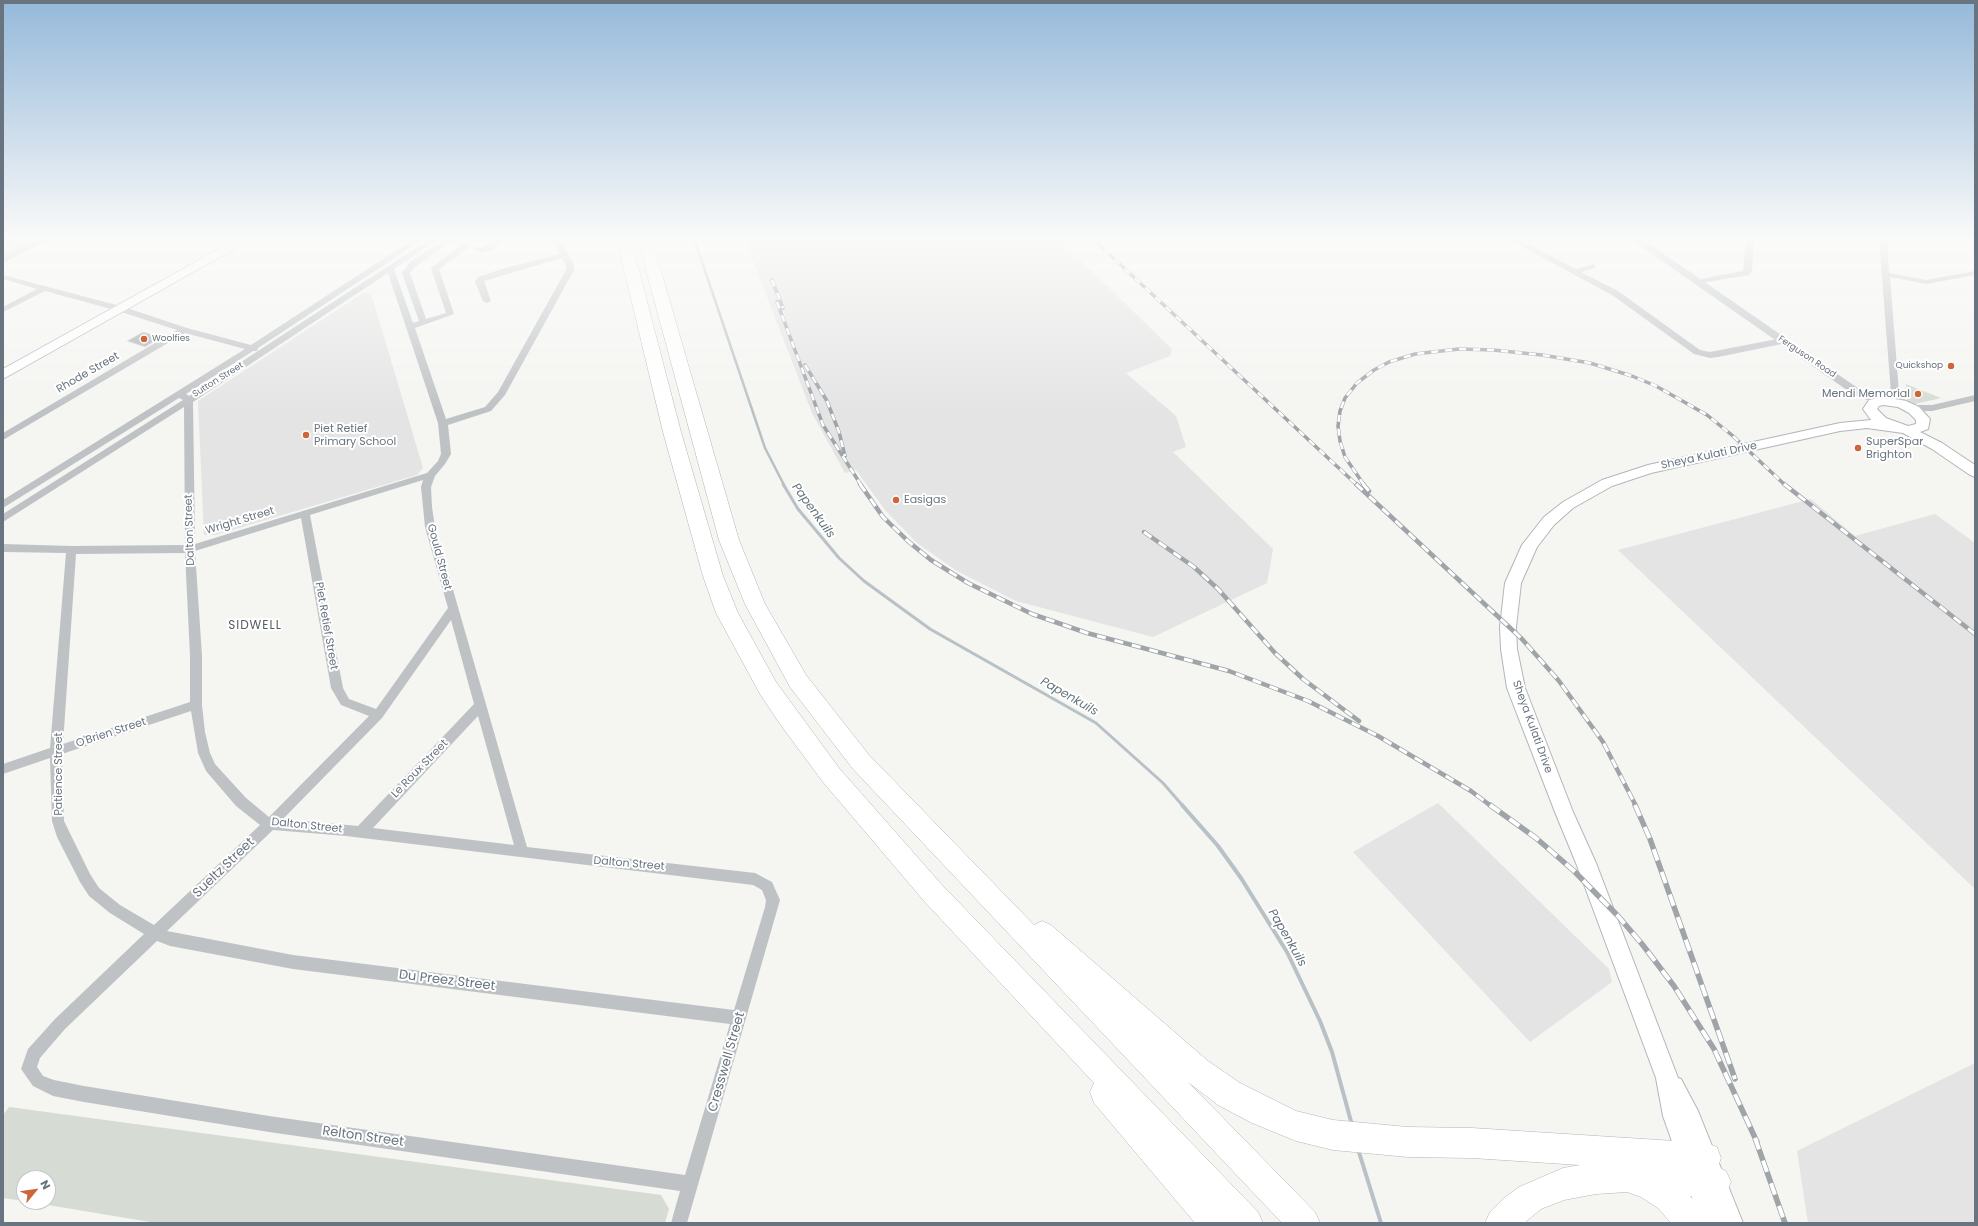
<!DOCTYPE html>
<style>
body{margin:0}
#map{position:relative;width:1978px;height:1226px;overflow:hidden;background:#f5f5f2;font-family:Poppins,sans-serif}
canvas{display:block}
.frame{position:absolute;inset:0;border:4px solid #68747f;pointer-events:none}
.north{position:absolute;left:16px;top:1170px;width:40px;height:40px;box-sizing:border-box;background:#fff;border:1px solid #c3c7cc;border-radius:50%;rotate:61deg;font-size:11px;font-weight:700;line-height:16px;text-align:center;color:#68747f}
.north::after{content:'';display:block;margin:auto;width:14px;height:18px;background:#cc663c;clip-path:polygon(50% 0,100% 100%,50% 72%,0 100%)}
</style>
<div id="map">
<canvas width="1978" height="1226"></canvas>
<div class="frame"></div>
<div class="north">N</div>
</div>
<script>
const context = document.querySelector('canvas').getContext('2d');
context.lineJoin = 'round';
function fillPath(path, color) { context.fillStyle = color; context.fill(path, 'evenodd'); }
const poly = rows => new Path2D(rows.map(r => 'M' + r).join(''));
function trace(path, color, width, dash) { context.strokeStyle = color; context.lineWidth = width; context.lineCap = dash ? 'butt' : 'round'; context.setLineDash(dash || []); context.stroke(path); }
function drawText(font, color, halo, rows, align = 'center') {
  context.font = font + ' Poppins,sans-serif'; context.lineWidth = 4; context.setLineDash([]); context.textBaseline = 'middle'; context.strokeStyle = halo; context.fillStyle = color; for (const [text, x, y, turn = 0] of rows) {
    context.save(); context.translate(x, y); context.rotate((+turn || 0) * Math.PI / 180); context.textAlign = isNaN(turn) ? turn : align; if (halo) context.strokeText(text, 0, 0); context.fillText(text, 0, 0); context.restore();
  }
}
fillPath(poly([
 [3,240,36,240,3,257],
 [745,240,1060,240,1172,349,1170,356,1126,373,1176,416,1186,447,1173,452,1273,549,1267,583,1153,637,1016,601,957,571,917,543,885,510,856,470,845,473,812,413],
 [363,293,371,293,423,468,417,475,215,535,204,535,198,401],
 [1811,499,1855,536,1935,514,1975,543,1975,889,1618,550],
 [1438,803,1609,969,1612,982,1530,1042,1353,852],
 [1975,1063,1975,1223,1808,1223,1797,1151]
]), '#e3e4e3');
fillPath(poly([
 [1906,384,1941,398,1915,404,1907,401],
 [9,1107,661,1195,669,1209,665,1223,156,1223,30,1202,48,1202,48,1178,24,1178,24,1201,3,1198,3,1115]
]), '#d6dbd4');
trace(poly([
 [692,240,697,247,765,448,784,485]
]), '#b8c1c5', 2.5);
trace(poly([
 [783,484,798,509,839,558,864,581,930,629,1096,723,1163,783,1183,806]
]), '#b8c1c5', 3);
trace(poly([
 [1182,805,1218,846,1241,878,1287,952,1320,1021,1332,1052,1352,1125],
 [1358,1149,1381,1223]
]), '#b8c1c5', 4);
const building = poly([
 [143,332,161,337,145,347,127,341,143,332]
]);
fillPath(building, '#a7adb2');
trace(building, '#d6d7d5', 1);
const secondary = poly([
 [1883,397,1906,401,1919,407,1930,419,1928,429,1920,432,1942,443,1975,465,1975,477,1970,475,1932,449,1903,433,1867,428,1840,431,1651,473,1612,486,1573,508,1554,525,1537,547,1521,583,1516,627,1517,649,1525,688,1573,812,1596,863,1678,1078,1681,1079,1698,1111,1743,1223,1701,1223,1663,1116,1656,1078,1576,863,1555,812,1507,688,1501,649,1500,627,1505,583,1522,545,1544,517,1563,502,1602,480,1648,465,1840,423,1871,420,1863,409,1869,400,1883,397],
 [1883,405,1898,407,1909,413,1916,420,1916,424,1908,426,1886,418,1877,409,1879,406,1883,405]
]);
const primary = poly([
 [235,240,250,240,3,379,3,369,235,240]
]);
const motorway = poly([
 [617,240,631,240,681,432,723,576,738,613,776,682,839,768,942,885,1258,1212,1263,1223,1195,1223,1094,1103,1090,1092,1094,1083,924,901,823,782,780,724,760,694,716,613,703,576,663,432,617,240],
 [638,240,652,240,739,540,765,604,806,675,869,755,1034,925,1042,921,1051,925,1208,1061,1240,1083,1296,1111,1333,1120,1408,1127,1472,1128,1706,1143,1717,1147,1721,1158,1718,1167,1726,1171,1731,1182,1726,1193,1715,1198,1690,1196,1704,1212,1709,1223,1671,1223,1658,1208,1641,1197,1627,1192,1596,1194,1564,1200,1541,1209,1524,1223,1485,1223,1490,1212,1504,1198,1519,1187,1563,1168,1580,1165,1472,1158,1408,1157,1333,1150,1296,1141,1252,1123,1218,1105,1188,1082,1315,1212,1320,1223,1282,1223,853,769,790,687,745,604,719,540,638,240]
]);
trace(secondary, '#b2b6ba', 2);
trace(primary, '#b3b6b9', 2);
trace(motorway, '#b2b5b8', 1);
fillPath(poly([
 [412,240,422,240,258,348,257,351,253,351,186,394,189,396,428,240,437,240,394,269,413,323,419,321,402,273,411,261,444,240,454,240,417,265,410,273,426,319,446,313,431,268,467,240,475,240,472,245,439,269,454,314,415,328,446,419,485,407,498,392,566,270,566,265,562,258,484,281,491,301,487,303,483,301,475,282,478,277,502,269,560,254,552,240,560,240,569,255,574,265,574,270,505,395,491,411,448,425,451,454,445,464,435,476,431,487,432,507,435,527,527,847,755,873,772,882,780,900,687,1223,671,1223,680,1191,269,1132,84,1102,53,1096,33,1086,21,1069,28,1049,55,1019,144,934,110,913,89,896,80,882,57,837,52,821,50,758,3,774,3,764,50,748,66,553,3,552,3,544,71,546,185,545,184,407,3,522,3,514,183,400,179,398,3,508,3,500,245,349,185,333,3,440,3,433,177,330,118,311,45,291,3,312,3,307,37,289,3,279,3,275,124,307,187,328,251,345,412,240],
 [388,273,438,423,441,454,438,461,427,473,195,544,193,402,388,273],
 [423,480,421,487,425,527,448,608,376,709,349,699,343,688,310,515,423,480],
 [301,518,331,688,341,705,369,716,269,817,246,798,215,764,210,753,205,732,202,705,202,656,195,551,301,518],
 [185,553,190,656,190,702,63,744,76,554,185,553],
 [451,620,474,704,358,826,283,819,382,718,451,620],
 [191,711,198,753,206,771,236,806,260,825,154,925,120,905,99,888,90,874,64,821,62,754,191,711],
 [478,716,514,845,373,828,478,716],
 [273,830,346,836,753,885,762,890,766,900,765,907,734,1010,293,955,167,931,273,830],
 [157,941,170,946,293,969,730,1024,685,1175,269,1116,84,1086,54,1080,43,1076,37,1067,40,1058,65,1029,157,941],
 [495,240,505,240,490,251,480,253,473,248,477,246,481,248,484,247,495,240],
 [1510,240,1520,240,1576,269,1595,264,1595,268,1581,272,1618,291,1700,350,1710,352,1782,338,1786,341,1782,344,1718,357,1710,358,1694,354,1612,295,1510,240],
 [1746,240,1754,240,1752,271,1749,275,1695,284,1695,280,1743,271,1746,240],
 [1879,240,1887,240,1889,273,1926,280,1975,271,1975,275,1926,284,1890,277,1899,393,1912,407,1907,410,1904,409,1891,393,1879,240]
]), '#bfc2c5');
fillPath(poly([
 [35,240,48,240,3,263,3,256,35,240],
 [1632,240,1644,240,1862,391,1885,400,1887,402,1881,405,1854,395,1632,240],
 [1975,395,1975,401,1932,411,1909,411,1903,408,1909,405,1932,405,1975,395]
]), '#bfc2c5');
fillPath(secondary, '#fff');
fillPath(primary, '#fff');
fillPath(motorway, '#fff');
const railFar2 = poly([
 [1094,240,1357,485],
 [772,280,783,308],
 [777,302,823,425,861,485],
 [805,365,827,401,839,432,845,456],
 [1364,485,1345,457,1340,441,1338,426,1340,411,1345,398,1357,383,1374,370,1389,362,1415,354,1459,349,1493,350,1542,355,1590,363,1632,376,1656,386,1707,415,1733,436,1785,485]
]);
const railFar1 = poly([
 [860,484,883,517,909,542,931,560,968,583,1032,614,1087,633,1229,671,1308,701,1378,736,1471,791,1491,806],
 [1356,484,1522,639,1559,681,1603,742,1636,806],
 [1363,484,1369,491],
 [1784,484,1975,634],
 [1144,532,1194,567,1218,589,1275,653,1303,679,1359,721]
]);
const rail = poly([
 [1490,805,1536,838,1574,871,1618,916,1642,944,1674,986,1714,1049,1757,1142],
 [1635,805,1650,839,1735,1079],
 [1755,1138,1785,1223]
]);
trace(railFar2, '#9fa4a9', 3.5);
trace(railFar1, '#9fa4a9', 4.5);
trace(rail, '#9fa4a9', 5.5);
trace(railFar2, '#fff', 2.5, [7]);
trace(railFar1, '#fff', 3, [9]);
trace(rail, '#fff', 4, [12]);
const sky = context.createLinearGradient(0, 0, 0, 412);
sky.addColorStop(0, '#95b9da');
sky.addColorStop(0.58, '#fafaf9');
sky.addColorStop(1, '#fafaf900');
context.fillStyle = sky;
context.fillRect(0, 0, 1978, 412);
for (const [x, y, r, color] of [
 [144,339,4,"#cc663c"],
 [1951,366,4,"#cc663c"],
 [1918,394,4,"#cc663c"],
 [306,435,4,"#cc663c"],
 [1858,448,4,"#cc663c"],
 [896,500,4,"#cc663c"]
]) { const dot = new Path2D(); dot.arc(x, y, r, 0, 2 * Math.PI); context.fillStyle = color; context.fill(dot); trace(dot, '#fff', 1.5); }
drawText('9px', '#68747f', '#fff', [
 ["Woolfies",152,339],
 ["Quickshop",1943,366,"right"]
], 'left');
drawText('9px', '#68747f', '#fff', [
 ["Ferguson Road",1807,357,34],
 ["Sutton Street",218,380,-32]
]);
drawText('11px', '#68747f', '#fff', [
 ["Rhode Street",88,373,-30],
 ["Sheya Kulati Drive",1709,456,-12],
 ["Wright Street",240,521,-17],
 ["Dalton Street",190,530,-92],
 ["Gould Street",439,557,75],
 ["Piet Retief Street",326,626,80],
 ["Sheya Kulati Drive",1532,727,70],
 ["O'Brien Street",111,733,-18],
 ["Le Roux Street",420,769,-46],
 ["Patience Street",59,774,-90],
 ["Dalton Street",307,826,6],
 ["Dalton Street",629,864,5]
]);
drawText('11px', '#68747f', '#fff', [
 ["Mendi Memorial",1910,394,"right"],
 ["Piet Retief",314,429],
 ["Primary School",314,442],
 ["SuperSpar",1866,442],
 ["Brighton",1866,455],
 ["Easigas",904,500]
], 'left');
drawText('italic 12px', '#64747c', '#fff', [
 ["Papenkuils",813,511,54],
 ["Papenkuils",1069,697,30],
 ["Papenkuils",1287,938,60]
]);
context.letterSpacing = '1px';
drawText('12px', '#555d66', '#fff', [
 ["SIDWELL",255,626]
]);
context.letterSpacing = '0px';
drawText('13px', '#68747f', '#fff', [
 ["Sueltz Street",224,868,-44],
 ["Du Preez Street",447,981,7],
 ["Cresswell Street",727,1062,-74],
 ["Relton Street",363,1137,8]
]);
</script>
